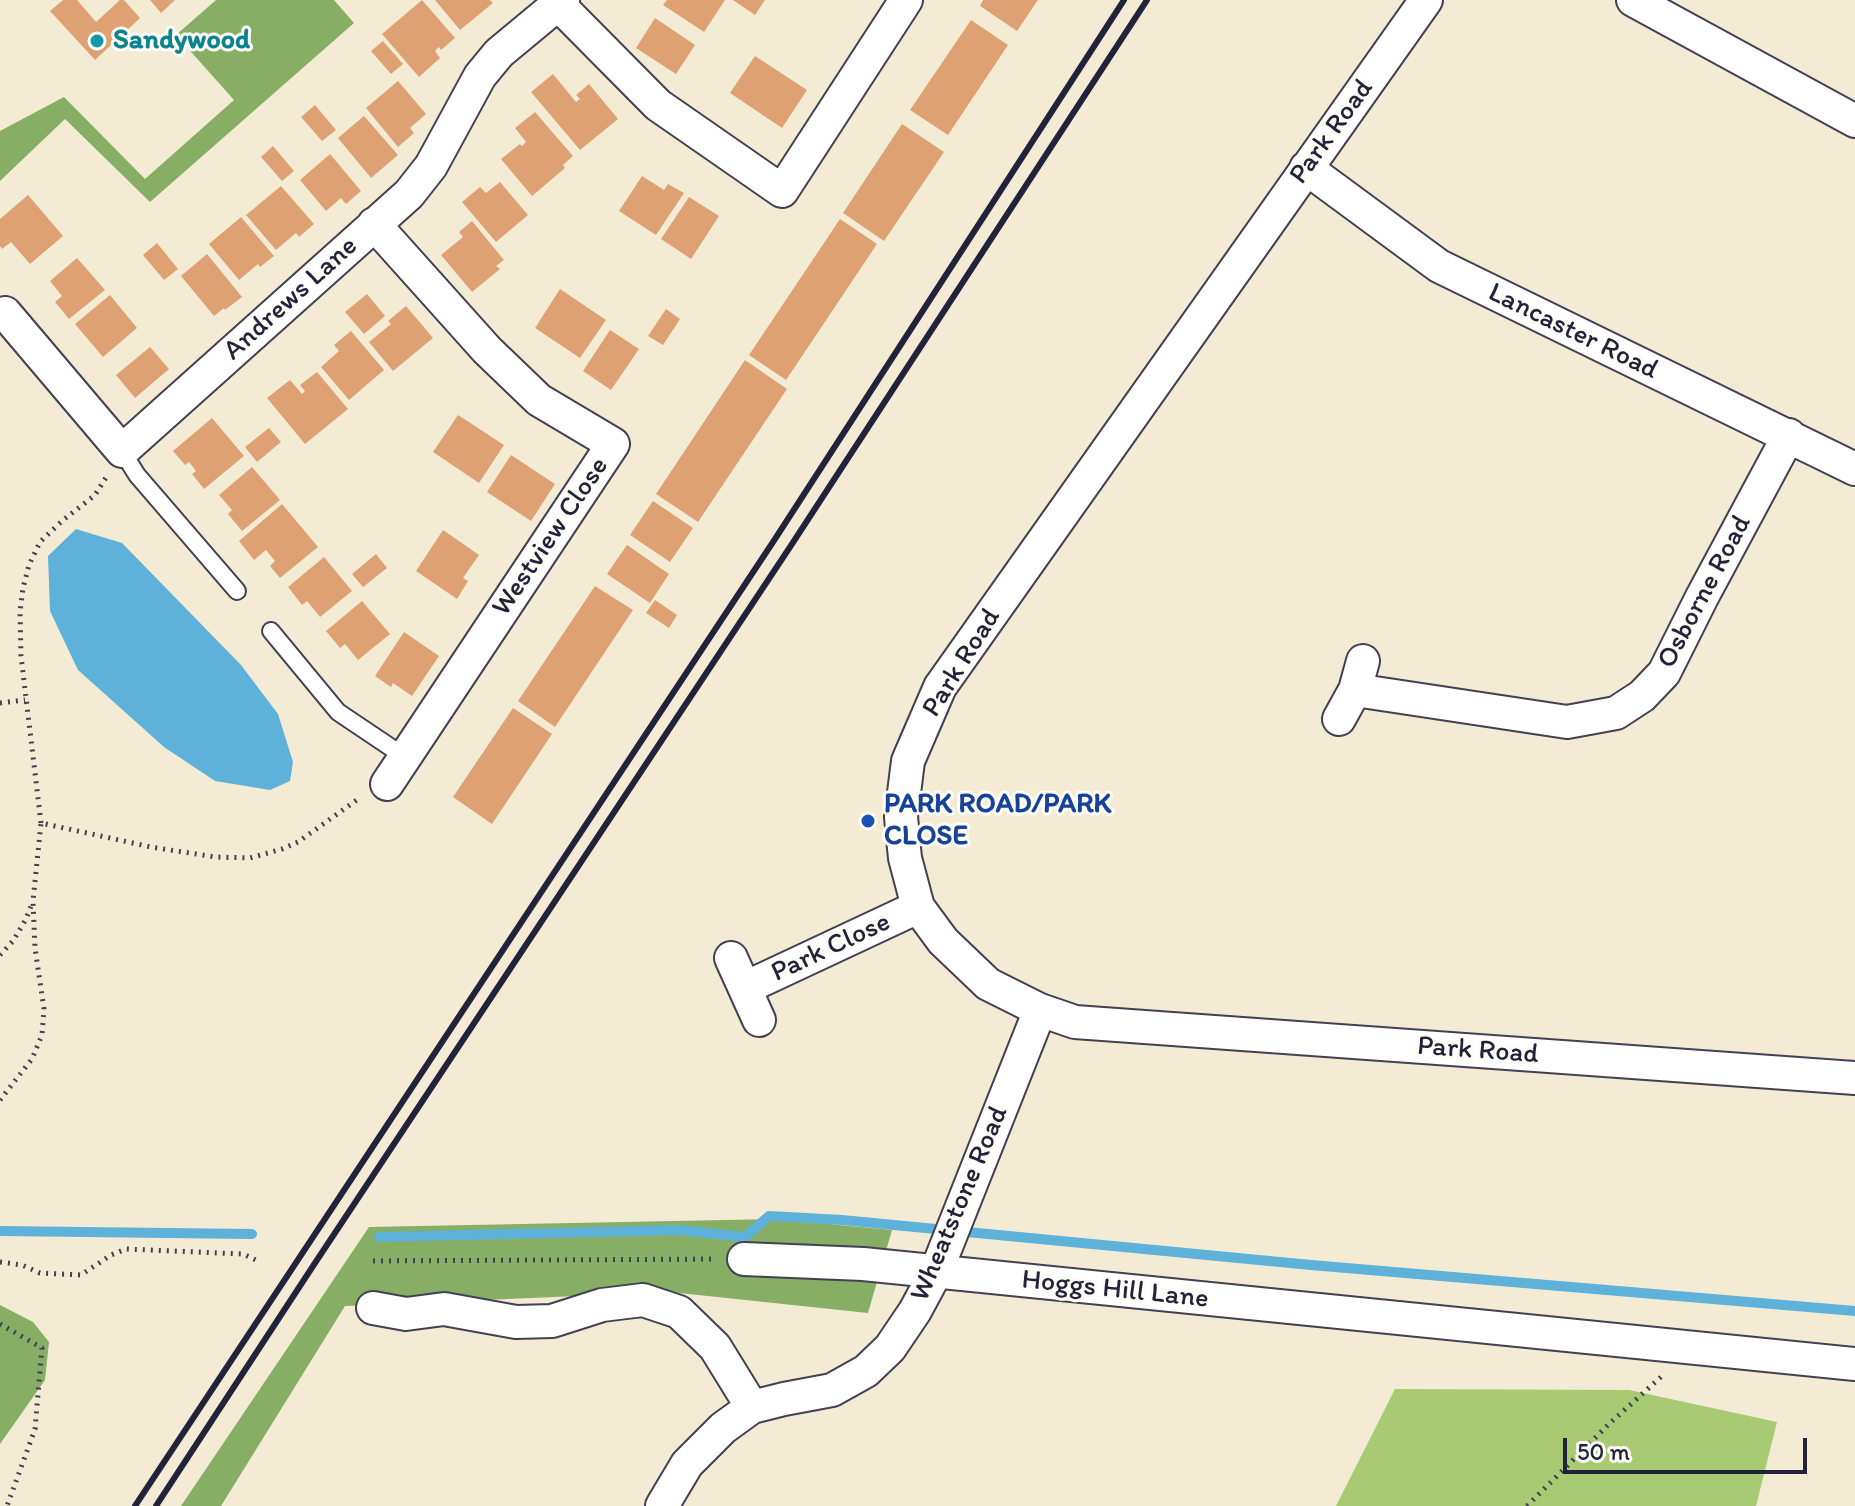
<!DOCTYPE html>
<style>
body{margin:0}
#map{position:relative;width:1855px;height:1506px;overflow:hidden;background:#f4ebd5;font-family:Itim,sans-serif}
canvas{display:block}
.scale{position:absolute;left:1563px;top:1438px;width:244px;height:36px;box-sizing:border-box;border:4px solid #22223b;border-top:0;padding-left:10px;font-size:24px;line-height:28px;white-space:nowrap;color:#22223b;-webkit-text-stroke:6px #fdfcf7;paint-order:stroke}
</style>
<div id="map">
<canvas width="1855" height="1506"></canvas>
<div class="scale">50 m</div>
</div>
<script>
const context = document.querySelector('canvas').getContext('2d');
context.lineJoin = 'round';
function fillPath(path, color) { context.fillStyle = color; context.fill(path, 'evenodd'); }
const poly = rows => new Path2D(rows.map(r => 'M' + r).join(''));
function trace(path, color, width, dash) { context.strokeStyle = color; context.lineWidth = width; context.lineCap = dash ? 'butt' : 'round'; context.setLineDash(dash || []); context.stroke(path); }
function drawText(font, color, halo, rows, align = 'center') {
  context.font = font + ' Itim,sans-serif'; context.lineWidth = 6; context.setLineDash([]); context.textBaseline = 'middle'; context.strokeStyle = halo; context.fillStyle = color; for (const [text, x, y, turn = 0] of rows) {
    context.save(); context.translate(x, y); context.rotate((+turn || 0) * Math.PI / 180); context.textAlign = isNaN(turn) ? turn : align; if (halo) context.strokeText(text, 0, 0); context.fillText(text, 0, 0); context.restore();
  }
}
fillPath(poly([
 [1395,1389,1629,1390,1777,1422,1756,1506,1336,1506]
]), '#a8ca73');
fillPath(poly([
 [216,0,334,0,354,23,150,202,65,119,0,181,0,131,64,97,145,179,234,100,176,35],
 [776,1219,892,1230,868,1313,670,1292,345,1306,221,1506,181,1506,369,1227],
 [0,1305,33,1322,49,1342,45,1380,0,1444]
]), '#86ae65');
fillPath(poly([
 [76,529,122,543,241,665,278,714,293,762,290,781,270,790,215,781,164,747,78,670,50,611,48,556]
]), '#5eb1d9');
trace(poly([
 [0,1231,252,1234],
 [379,1237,679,1230,745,1237,769,1216,842,1220,1311,1265,1855,1311]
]), '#5eb1d9', 10);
fillPath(poly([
 [63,0,77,0,96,22,120,0,124,0,140,18,95,60,50,11],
 [150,0,175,0,161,13],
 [422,0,455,38,441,50,439,47,435,51,440,58,419,77,382,34],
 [435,0,490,0,493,3,460,30],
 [667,0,725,0,704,32,663,5],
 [733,0,765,0,755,15],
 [983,0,1038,0,1017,31,980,6],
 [655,18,695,45,676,74,636,48],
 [971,20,1008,45,948,135,910,110],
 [383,41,403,64,391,74,371,51],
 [755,56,807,90,782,128,730,93],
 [553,74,576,102,580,99,576,95,589,84,618,119,580,150,531,92],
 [398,81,426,114,410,128,414,133,398,147,366,108],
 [315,105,336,130,322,141,301,117],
 [535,112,573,156,563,165,565,168,532,196,501,159,520,144,522,146,526,142,515,128],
 [364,116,398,155,371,178,338,138],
 [902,124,944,152,884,241,843,213],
 [273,146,294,171,282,181,261,157],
 [330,154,361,191,346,204,341,198,326,211,300,180],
 [642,176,664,190,668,184,684,193,656,235,619,211],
 [500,182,528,215,496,242,462,202,480,187,486,193],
 [281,186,314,224,299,237,296,233,276,250,246,215],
 [28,195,63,236,30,264,11,242,2,249,0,246,0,219],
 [689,197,719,216,691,259,661,239],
 [241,217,274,256,260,267,258,264,239,280,209,244],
 [840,219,877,244,786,380,749,355],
 [472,221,504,260,496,266,500,269,472,292,441,255,463,237,459,232],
 [157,243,178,269,164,280,143,255],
 [207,254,242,297,225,310,224,308,214,316,181,276],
 [77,258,105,290,69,319,55,302,62,296,50,281],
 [560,289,606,320,580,358,535,328],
 [367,294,385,316,364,334,345,312],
 [110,295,137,328,103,357,75,324],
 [406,306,433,338,393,371,369,342,391,324,388,321],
 [666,309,680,319,663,345,648,336],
 [610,330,639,349,611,390,583,371],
 [351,331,384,370,349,400,321,367,339,351,334,345],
 [150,347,169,369,135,398,116,375],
 [745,360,787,389,698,522,656,494],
 [317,372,348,409,305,444,267,398,290,380,302,394,305,391,300,385],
 [458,415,504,445,479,483,433,452],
 [212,418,244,456,204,489,192,474,196,471,189,462,185,465,173,451],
 [269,428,281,442,257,462,245,447],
 [511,455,555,484,531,521,487,492],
 [252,467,280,500,242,531,228,514,232,510,219,495],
 [653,501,693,528,670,562,630,535],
 [282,504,318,547,280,578,270,566,275,561,266,550,254,560,239,541],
 [443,530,479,555,463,578,468,581,457,599,416,571],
 [627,545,669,574,650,603,607,574],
 [376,554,387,568,363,587,352,574],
 [324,557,352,591,320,617,307,601,302,605,288,587],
 [595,586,633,610,555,727,518,701],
 [655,600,677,615,669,628,646,613],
 [362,601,390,634,358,660,345,644,340,648,326,631],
 [404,632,439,656,412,696,393,683,391,687,375,676],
 [513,708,552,734,492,824,453,797]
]), '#dea174');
const service = poly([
 [122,451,137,475,237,591],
 [271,631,338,712,405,757]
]);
const minor = poly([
 [1426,0,940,687,908,761,901,817,905,858,918,907,943,941,988,984,1040,1010,1075,1022,1855,1078],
 [1633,0,1855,121],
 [558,4,658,105,782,191,906,0],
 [1306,168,1439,266,1855,469],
 [374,224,487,350,539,400,613,444,387,784],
 [5,313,122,451,409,194,431,166,480,76,499,53,563,0],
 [1355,690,1567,722,1616,713,1642,696,1664,673,1702,597,1789,435],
 [1339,719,1355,690,1363,661],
 [731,958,759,1020],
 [745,988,918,907],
 [744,1259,863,1264,1855,1364],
 [373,1308,406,1314,444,1309,516,1322,552,1321,602,1305,643,1300,679,1312,715,1347,752,1407],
 [662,1506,687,1464,723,1428,752,1407,784,1399,832,1390,866,1371,890,1348,915,1311,936,1272,1040,1010]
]);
trace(service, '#424052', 20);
trace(minor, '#424052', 36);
trace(poly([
 [0,703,25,700],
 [41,823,21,656,20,612,23,588,29,565,40,542,62,521,95,495,107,476],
 [0,955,13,941,26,919,31,906],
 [0,1100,32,1059,42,1035,44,1009,35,948,33,901,41,823,151,847,215,857,250,858,282,849,298,842,361,797],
 [373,1261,715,1259],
 [0,1262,22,1265,40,1273,81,1275,111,1255,126,1249,243,1254,258,1261],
 [0,1324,42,1348,35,1429,7,1506],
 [1527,1506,1610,1423,1662,1376]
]), '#424052', 5, [2, 6]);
trace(service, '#fff', 16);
trace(minor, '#fff', 32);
trace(poly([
 [135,1506,775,539,1124,0],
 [156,1506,315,1263,790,547,1147,0]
]), '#22223b', 6);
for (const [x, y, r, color] of [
 [97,41,8,"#0f9aa8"],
 [868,821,8,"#1a4fb4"]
]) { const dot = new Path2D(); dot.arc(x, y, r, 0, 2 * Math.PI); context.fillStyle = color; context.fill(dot); trace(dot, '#fdfcf7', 3); }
drawText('bold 28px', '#0d838f', '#fdfcf7', [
 ["Sandywood",113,41]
], 'left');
drawText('28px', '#22223b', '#fdfcf7', [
 ["Park Road",1332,132,-54],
 ["Andrews Lane",291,299,-42],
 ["Lancaster Road",1573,332,26],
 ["Westview Close",551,537,-56],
 ["Osborne Road",1705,592,-62],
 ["Park Road",962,663,-58],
 ["Park Close",831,948,-25],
 ["Park Road",1478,1051,4],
 ["Wheatstone Road",960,1204,-67],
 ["Hoggs Hill Lane",1115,1290,6]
]);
drawText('bold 28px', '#164399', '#fdfcf7', [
 ["PARK ROAD/PARK",884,805],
 ["CLOSE",884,837]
], 'left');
</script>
